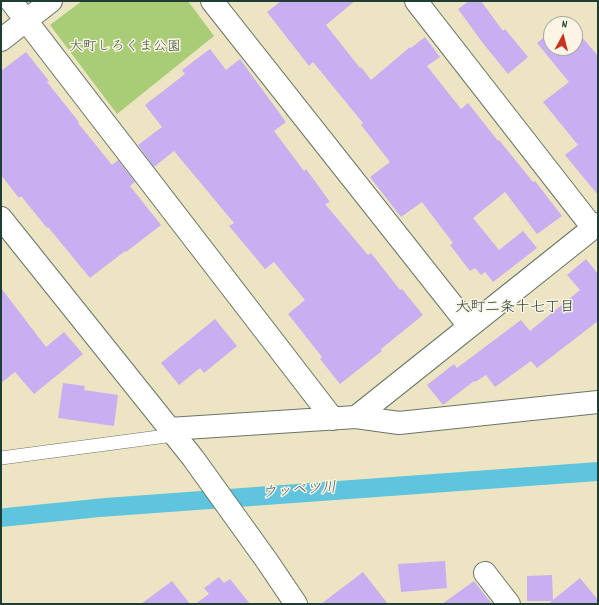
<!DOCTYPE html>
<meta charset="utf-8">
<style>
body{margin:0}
#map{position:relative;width:599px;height:605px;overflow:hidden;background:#ece4c3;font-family:Dekko,sans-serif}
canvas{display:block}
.frame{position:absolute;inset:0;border:2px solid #1f3d34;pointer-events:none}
.north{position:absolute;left:543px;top:16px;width:40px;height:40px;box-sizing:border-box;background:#fcf5e5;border:1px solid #a4ab9e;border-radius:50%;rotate:7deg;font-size:11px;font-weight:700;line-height:16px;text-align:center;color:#1f3d34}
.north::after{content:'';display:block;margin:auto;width:14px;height:18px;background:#c8321e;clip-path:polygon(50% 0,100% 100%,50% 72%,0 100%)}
</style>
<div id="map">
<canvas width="599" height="605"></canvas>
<div class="frame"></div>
<div class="north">N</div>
</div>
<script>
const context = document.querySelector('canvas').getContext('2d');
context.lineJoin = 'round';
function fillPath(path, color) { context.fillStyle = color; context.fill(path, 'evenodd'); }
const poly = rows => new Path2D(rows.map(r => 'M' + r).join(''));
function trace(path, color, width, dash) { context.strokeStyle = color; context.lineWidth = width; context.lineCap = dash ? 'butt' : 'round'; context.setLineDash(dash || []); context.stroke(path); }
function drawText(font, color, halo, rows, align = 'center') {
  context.font = font + ' Dekko,"Klee One",sans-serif'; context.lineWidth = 3; context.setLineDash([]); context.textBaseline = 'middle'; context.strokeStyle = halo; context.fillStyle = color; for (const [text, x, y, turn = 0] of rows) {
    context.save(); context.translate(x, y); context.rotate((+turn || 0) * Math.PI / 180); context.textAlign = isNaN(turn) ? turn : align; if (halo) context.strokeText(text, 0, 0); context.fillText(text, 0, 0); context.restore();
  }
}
fillPath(poly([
 [82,1,188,1,214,36,117,114,50,25]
]), '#a9cd76');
fillPath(poly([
 [598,462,598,481,100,517,1,527,1,509,5,508,105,498]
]), '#5fc4dd');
fillPath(poly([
 [281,1,355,1,326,25,360,68,361,67,371,80,410,47,411,48,425,37,440,57,427,66,461,109,468,103,498,141,499,140,533,182,535,181,562,216,537,234,505,192,473,218,499,250,523,231,537,248,493,282,485,272,481,275,475,268,470,271,450,245,453,243,422,202,401,217,370,177,390,162,361,125,363,123,313,62,309,66,267,12],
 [469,1,481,1,503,31,505,29,528,57,508,74,482,42,458,9],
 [575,29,598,56,598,195,565,155,578,145,543,102,569,82,537,43,551,32,551,48,575,48],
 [210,49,226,70,240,59,286,122,274,131,304,171,306,169,330,202,325,204,368,255,371,253,400,290,402,289,423,315,381,349,382,351,340,384,320,359,322,357,288,314,305,300,274,262,265,269,229,226,234,223,174,151,154,167,138,145,162,127,145,105,185,74,182,70],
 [26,52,49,81,47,82,79,122,78,123,112,165,118,160,135,182,130,186,161,225,126,252,125,251,90,278,48,227,47,228,21,196,19,198,1,175,1,71],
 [586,259,598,274,598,321,537,368,531,361,495,387,486,375,475,382,474,381,443,405,427,385,454,364,457,368,521,320,530,331,580,290,567,275],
 [1,288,46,347,64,332,83,354,34,394,15,372,1,383],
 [215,319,237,346,204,373,200,368,179,385,161,363],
 [63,383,85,386,84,390,118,395,114,426,58,418],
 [445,561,447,588,401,592,398,564],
 [363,572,388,604,321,604],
 [552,575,553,600,580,578,598,600,598,604,548,604,552,601,527,601,527,576],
 [219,577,224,583,230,579,250,604,195,604,209,594,204,588],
 [172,581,190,604,141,604],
 [474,581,492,604,442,604]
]), '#c8aff1');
const lane = poly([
 [1,458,174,435]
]);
const street = poly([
 [11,1,333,419],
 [212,1,469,326],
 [416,1,593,228],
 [1,40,51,1],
 [1,218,193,458,267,561,296,604],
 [356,417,598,224],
 [169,429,356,417,399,423,598,402],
 [485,573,509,604]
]);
trace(lane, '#677766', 14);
trace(street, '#677766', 24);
trace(lane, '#fff', 13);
trace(street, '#fff', 22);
drawText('14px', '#3b5a41', '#fcf5e5', [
 ["大町しろくま公園",125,48]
]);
drawText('15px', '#1f3d34', '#fcf5e5', [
 ["大町二条十七丁目",515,309]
]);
drawText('italic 15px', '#2f5f5e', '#fcf5e5', [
 ["ウッペツ川",299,492,-4]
]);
</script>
